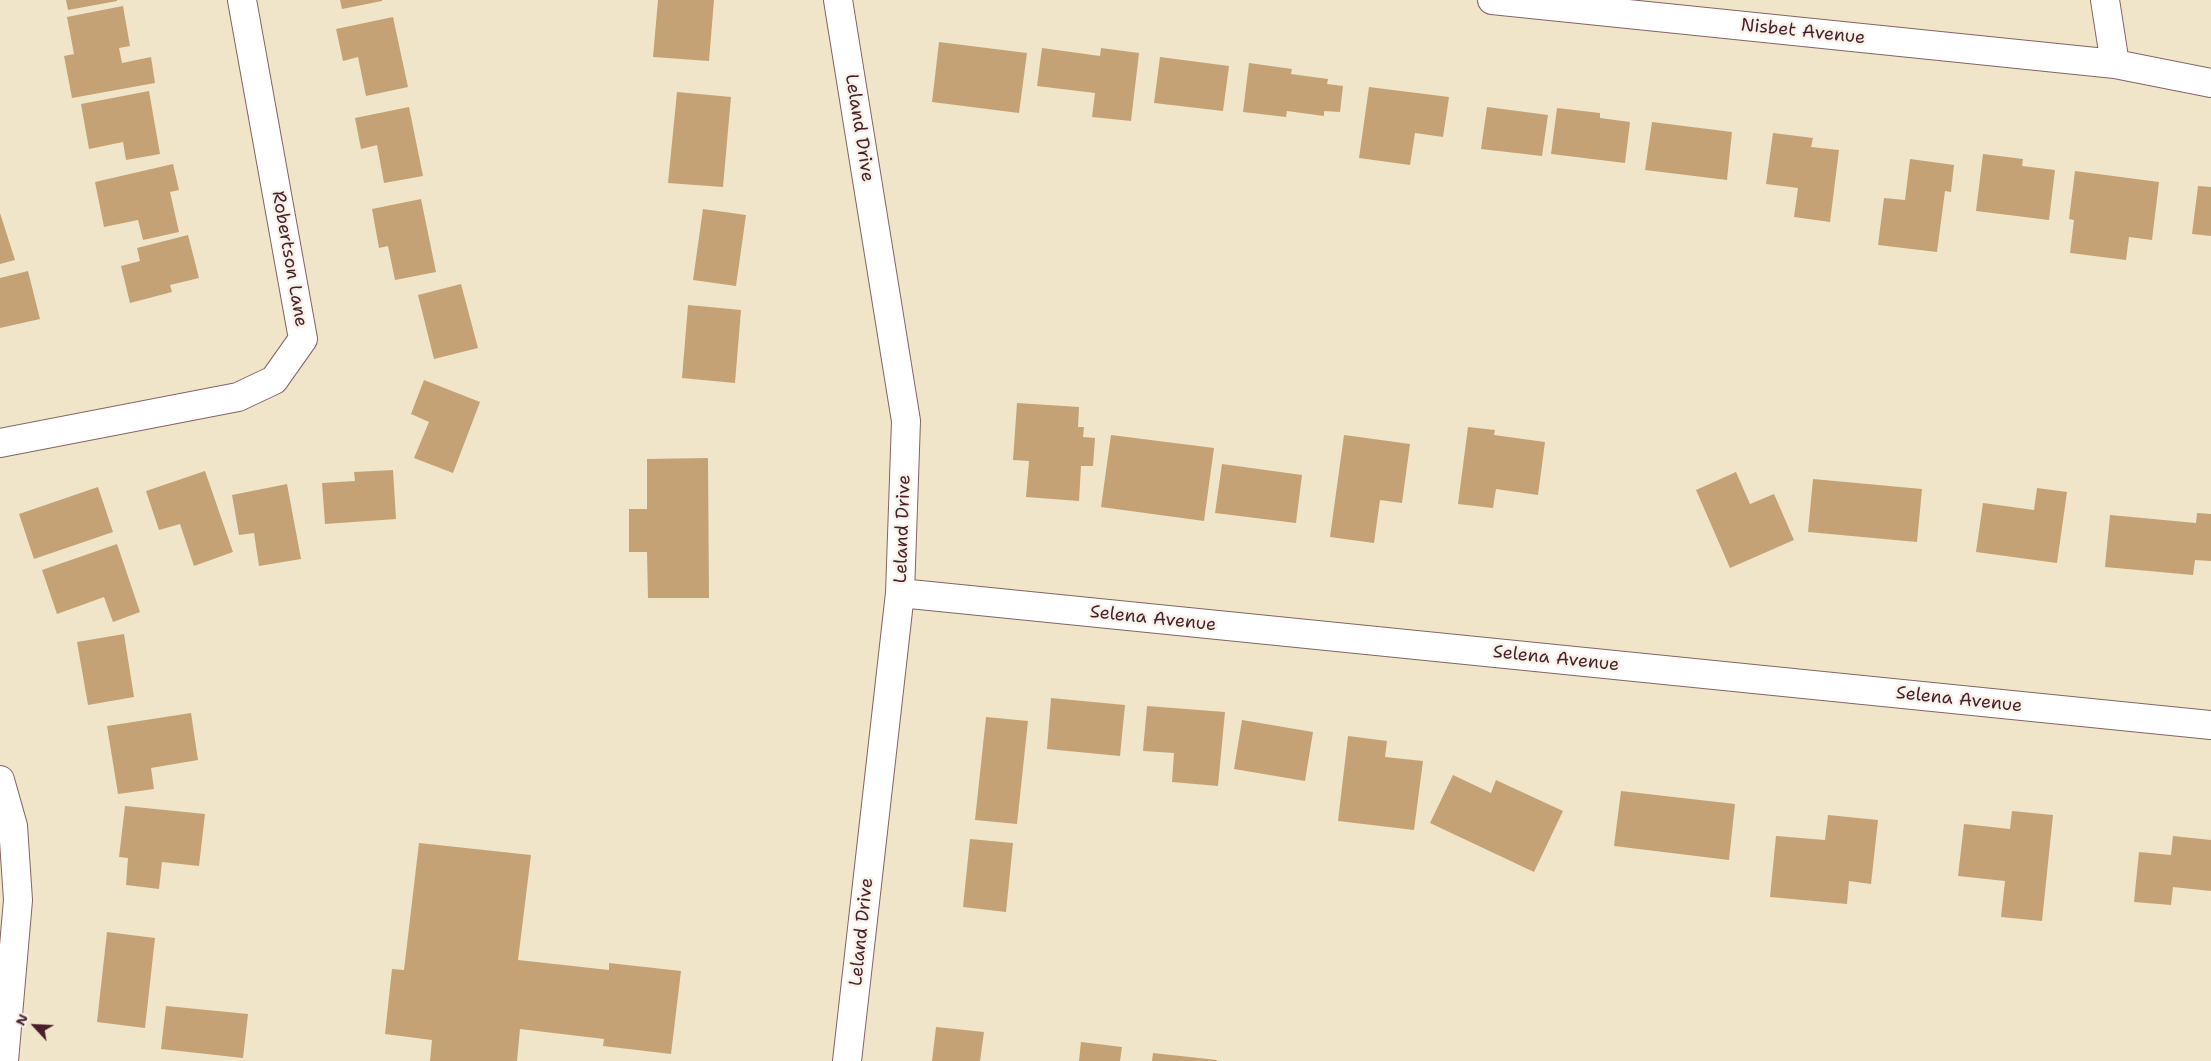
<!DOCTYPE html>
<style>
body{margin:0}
#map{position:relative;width:2211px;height:1061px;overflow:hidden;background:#f0e5c9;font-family:"Shantell Sans",sans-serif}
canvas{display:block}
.north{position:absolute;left:10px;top:1001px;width:50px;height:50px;-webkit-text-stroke:4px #f7f3e8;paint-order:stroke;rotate:295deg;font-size:14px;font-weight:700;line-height:20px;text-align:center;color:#4a1f2b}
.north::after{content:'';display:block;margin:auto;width:18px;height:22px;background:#4a1f2b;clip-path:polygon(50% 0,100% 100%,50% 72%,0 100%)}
</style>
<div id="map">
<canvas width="2211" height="1061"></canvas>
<div class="north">N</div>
</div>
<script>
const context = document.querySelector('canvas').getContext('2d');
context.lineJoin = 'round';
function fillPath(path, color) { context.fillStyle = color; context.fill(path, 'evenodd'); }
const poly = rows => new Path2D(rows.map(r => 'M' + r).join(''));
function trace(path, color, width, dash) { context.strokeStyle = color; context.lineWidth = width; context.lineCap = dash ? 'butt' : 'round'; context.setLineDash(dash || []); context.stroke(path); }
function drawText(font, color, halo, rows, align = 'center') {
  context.font = font + ' "Shantell Sans",sans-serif'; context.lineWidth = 5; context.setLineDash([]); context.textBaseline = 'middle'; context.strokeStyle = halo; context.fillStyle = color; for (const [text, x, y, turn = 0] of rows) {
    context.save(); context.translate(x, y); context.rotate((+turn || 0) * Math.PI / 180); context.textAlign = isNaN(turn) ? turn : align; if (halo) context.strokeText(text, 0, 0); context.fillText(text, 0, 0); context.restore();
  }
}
fillPath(poly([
 [66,0,117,0,117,1,68,10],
 [340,0,382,0,382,1,342,9],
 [658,0,714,0,709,61,653,57],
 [123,6,130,46,119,48,122,63,151,57,155,83,72,98,64,56,74,54,67,17],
 [393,17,408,87,366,96,358,57,343,61,336,29],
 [939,42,1027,53,1019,113,932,102],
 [1042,48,1100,56,1101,48,1139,53,1131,121,1092,117,1095,93,1037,86],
 [1160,57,1229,66,1223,111,1154,103],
 [1249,63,1292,69,1291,74,1328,79,1327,84,1343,86,1340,112,1324,111,1324,116,1287,111,1286,117,1243,112],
 [1369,87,1449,97,1443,137,1415,133,1410,165,1359,158],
 [149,91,160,154,126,160,123,142,89,149,81,104],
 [677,92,731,97,723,187,668,183],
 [409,107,423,176,384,183,377,145,361,149,355,118],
 [1487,107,1548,115,1542,156,1481,149],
 [1557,108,1600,113,1600,118,1630,122,1625,163,1551,154],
 [1652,122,1732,132,1727,180,1645,170],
 [1773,133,1813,138,1811,147,1839,150,1830,222,1794,217,1798,188,1766,184],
 [1983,154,2023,159,2022,166,2055,170,2049,220,1976,211],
 [1910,159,1954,165,1951,192,1945,191,1937,252,1878,245,1884,198,1905,200],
 [173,164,179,190,170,192,179,232,143,240,138,220,104,227,95,182],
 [2075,171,2159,182,2152,240,2129,237,2126,260,2070,253,2074,220,2069,219],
 [2198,186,2211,187,2211,236,2192,234],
 [421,199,436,272,395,280,388,246,379,248,372,209],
 [703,209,746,215,736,286,693,280],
 [0,213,15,260,0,264],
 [188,235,199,278,170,285,172,292,130,303,121,266,140,261,137,248],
 [28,271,40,319,0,328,0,278],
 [461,284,478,348,434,359,418,295],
 [688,305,741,310,735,383,682,378],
 [424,380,480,402,453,473,414,458,429,422,411,414],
 [1017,403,1079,407,1078,427,1084,427,1083,437,1095,438,1093,466,1081,466,1079,501,1026,497,1029,461,1013,460],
 [1468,427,1495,430,1494,435,1545,442,1538,495,1496,489,1493,508,1458,504],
 [1111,435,1214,448,1204,521,1101,507],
 [1344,435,1410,444,1402,503,1380,500,1374,543,1330,537],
 [708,458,709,598,648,598,647,552,629,552,629,509,647,509,647,459],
 [1222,464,1302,475,1296,523,1215,513],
 [393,470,396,519,325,524,322,483,355,481,354,472],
 [205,471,233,552,194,566,180,524,159,530,146,491],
 [1736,472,1750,504,1774,494,1794,540,1730,568,1696,490],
 [1813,479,1922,489,1917,542,1808,532],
 [287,484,301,559,259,566,254,533,239,535,232,495],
 [98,487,113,532,34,559,19,514],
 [2037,488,2067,492,2057,563,1976,552,1983,503,2034,510],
 [2197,513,2211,514,2211,561,2195,560,2193,575,2105,567,2110,515,2196,523],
 [117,544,140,612,113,622,104,597,57,614,42,570],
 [124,634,134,697,88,705,77,642],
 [1051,698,1125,705,1120,756,1047,749],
 [1147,706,1225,712,1218,786,1172,782,1174,753,1143,751],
 [191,713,198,760,151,768,154,789,118,794,107,726],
 [986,717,1028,721,1017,824,975,820],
 [1242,720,1313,732,1305,781,1234,769],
 [1348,736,1387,741,1385,757,1423,761,1414,830,1338,821],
 [1453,775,1491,793,1496,780,1563,811,1534,872,1430,823],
 [1621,791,1735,804,1729,860,1614,846],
 [125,806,205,814,199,866,162,862,159,889,126,885,128,858,119,857],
 [2012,811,2053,815,2042,921,2001,917,2005,881,1958,876,1964,824,2010,829],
 [1828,815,1878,820,1871,884,1849,881,1847,904,1770,897,1776,836,1825,840],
 [2173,836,2211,840,2211,891,2173,887,2171,905,2134,902,2139,852,2171,855],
 [970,839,1013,843,1006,912,963,907],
 [419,843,531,855,518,960,609,970,609,963,681,971,671,1054,603,1046,604,1039,520,1029,517,1061,430,1061,432,1040,385,1034,392,969,404,970],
 [107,932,155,938,145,1028,97,1022],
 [166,1006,248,1014,243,1058,161,1049],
 [936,1027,984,1032,980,1061,932,1061],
 [1081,1042,1122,1047,1120,1061,1079,1061],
 [1153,1053,1217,1060,1217,1061,1152,1061]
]), '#c5a276');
const minor = poly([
 [838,0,906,421,900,593,847,1061],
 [1492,0,2115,64,2211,83],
 [2105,0,2115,64],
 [0,443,238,397,274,380,303,339,242,0],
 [900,593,2211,725],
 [0,780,13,826,18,900,4,1061]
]);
trace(minor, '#846462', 30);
trace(minor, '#fff', 28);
drawText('18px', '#4a1f2b', '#f7f3e8', [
 ["Nisbet Avenue",1803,32,6],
 ["Leland Drive",859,128,81],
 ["Robertson Lane",289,259,80],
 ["Leland Drive",903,529,-88],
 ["Selena Avenue",1153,619,6],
 ["Selena Avenue",1556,659,6],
 ["Selena Avenue",1959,700,6],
 ["Leland Drive",862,932,-84]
]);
</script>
